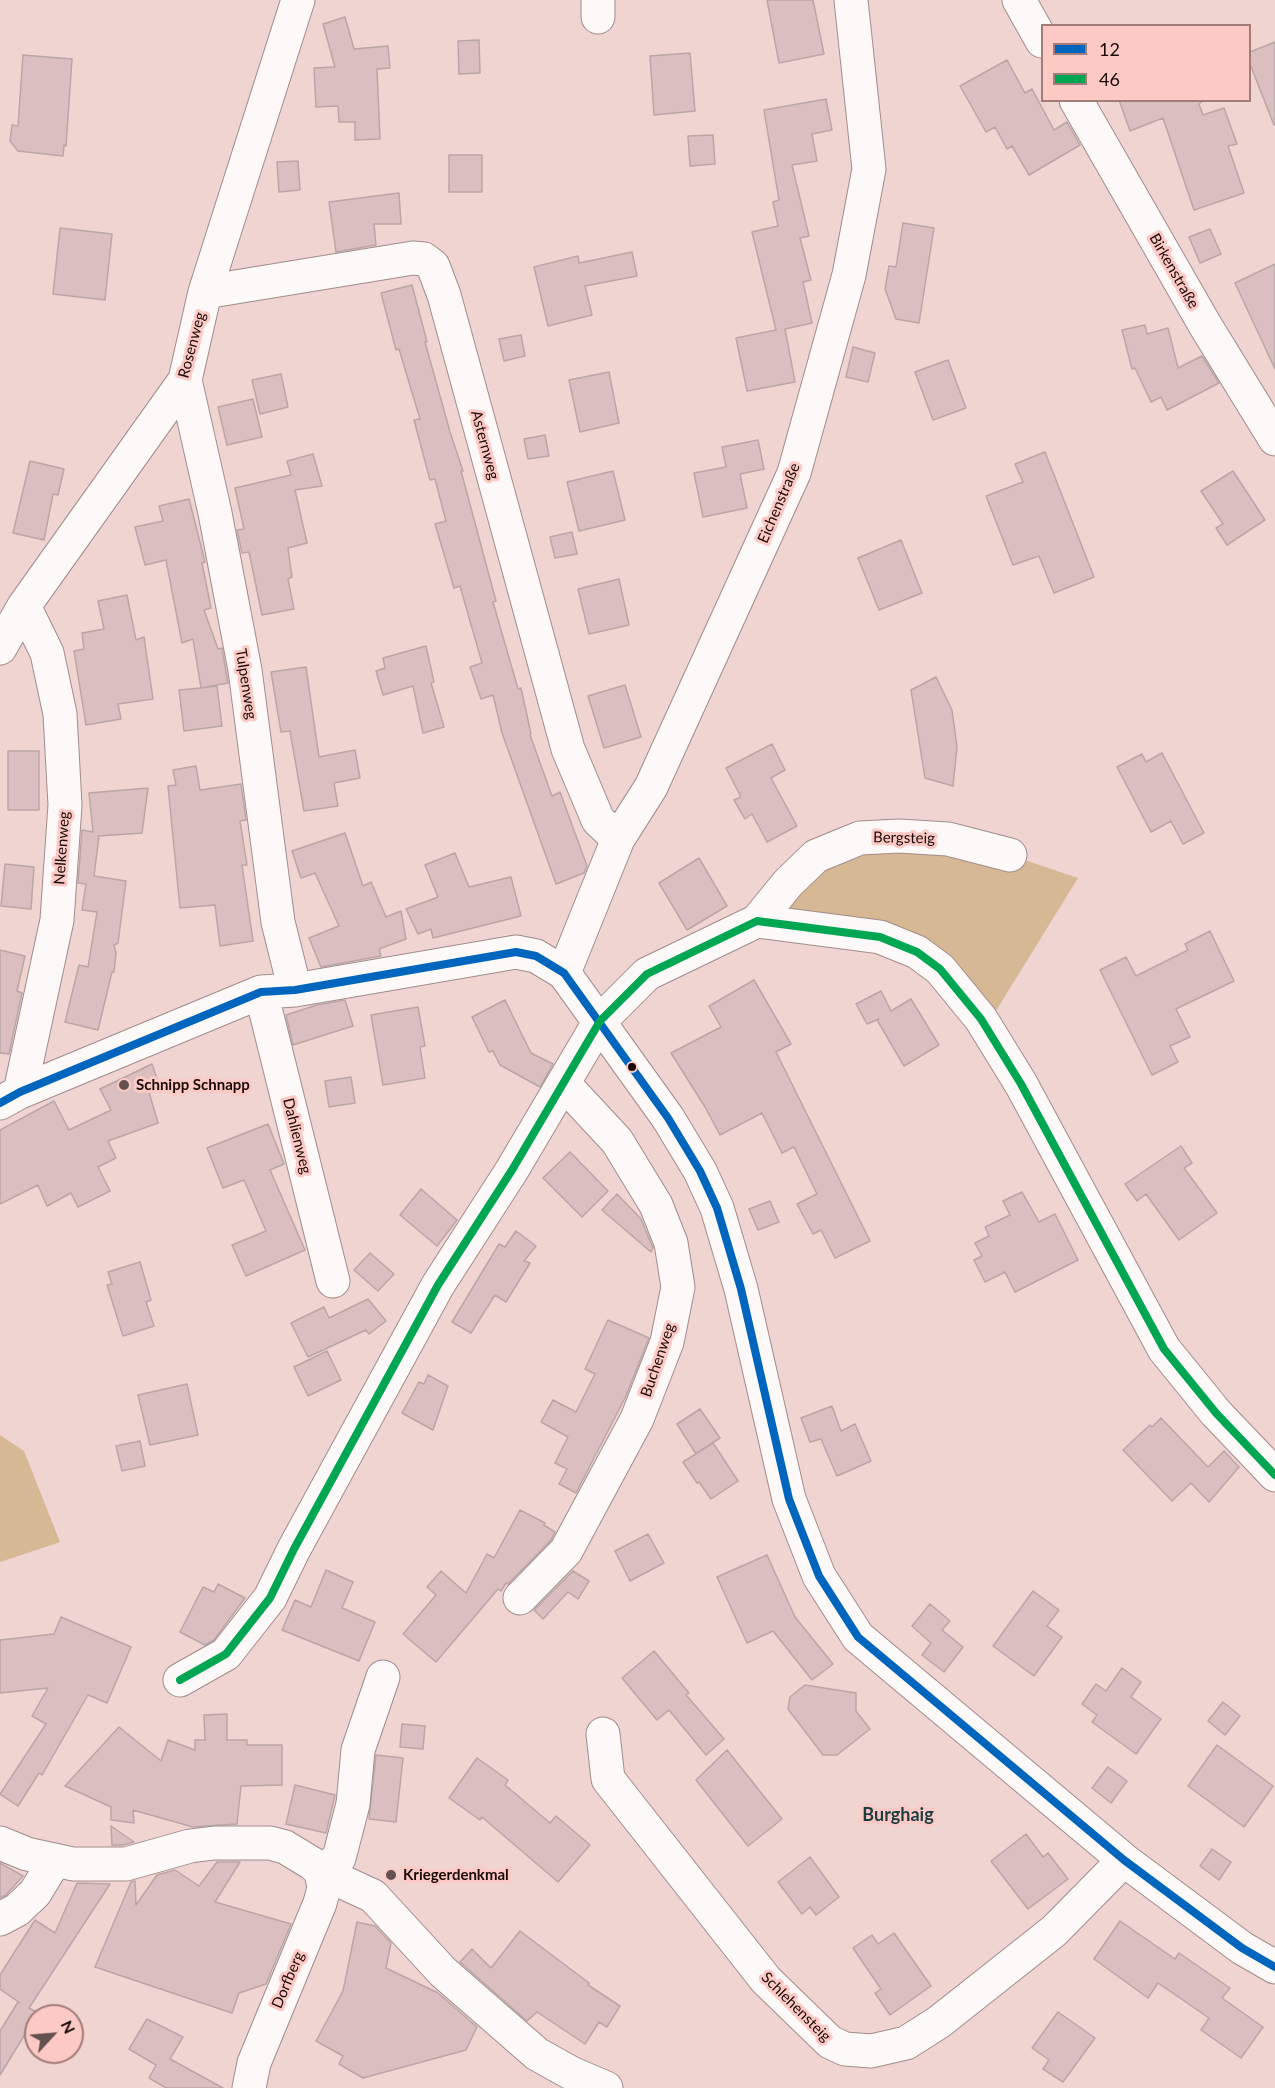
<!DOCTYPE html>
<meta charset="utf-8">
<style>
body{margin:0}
#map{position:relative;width:1275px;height:2088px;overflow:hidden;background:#efd4d1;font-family:Lato,sans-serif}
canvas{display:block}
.legend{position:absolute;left:1041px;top:24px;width:210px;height:78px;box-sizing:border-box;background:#fcc9c4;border:2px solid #a17c79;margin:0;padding:8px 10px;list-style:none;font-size:18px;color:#190908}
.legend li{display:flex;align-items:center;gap:12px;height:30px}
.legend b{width:30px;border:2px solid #a17c79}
.north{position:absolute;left:24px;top:2004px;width:60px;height:60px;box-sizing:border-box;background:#fcc9c4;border:2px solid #a17c79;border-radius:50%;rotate:64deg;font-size:16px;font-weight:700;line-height:24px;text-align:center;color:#190908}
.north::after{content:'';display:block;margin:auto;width:21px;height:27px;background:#64504e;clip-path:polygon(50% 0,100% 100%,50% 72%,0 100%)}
</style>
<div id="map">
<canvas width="1275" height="2088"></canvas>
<ul class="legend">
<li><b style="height:8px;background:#0065bd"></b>12</li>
<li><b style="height:8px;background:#00a651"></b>46</li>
</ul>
<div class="north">N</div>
</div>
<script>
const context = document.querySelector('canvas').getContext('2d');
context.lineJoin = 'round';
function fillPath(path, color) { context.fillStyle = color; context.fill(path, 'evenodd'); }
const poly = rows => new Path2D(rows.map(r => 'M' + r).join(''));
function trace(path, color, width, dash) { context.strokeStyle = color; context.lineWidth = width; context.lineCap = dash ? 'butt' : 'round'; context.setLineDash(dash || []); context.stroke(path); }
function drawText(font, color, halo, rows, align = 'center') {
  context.font = font + ' Lato,sans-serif'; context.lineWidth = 6; context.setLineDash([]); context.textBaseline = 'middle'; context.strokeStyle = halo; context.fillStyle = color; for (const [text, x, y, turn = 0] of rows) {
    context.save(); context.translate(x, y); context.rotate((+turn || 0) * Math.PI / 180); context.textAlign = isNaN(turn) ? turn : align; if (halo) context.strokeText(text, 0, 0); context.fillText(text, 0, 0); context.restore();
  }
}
fillPath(poly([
 [899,836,1010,855,1078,878,986,1027,940,969,757,921,816,856],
 [0,1435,24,1451,60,1542,0,1562]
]), '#d6b894');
const building = poly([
 [767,0,813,0,824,54,779,63,767,0],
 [345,17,354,49,388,46,390,68,377,69,380,139,355,140,355,122,339,122,338,106,316,107,314,68,335,67,323,24,345,17],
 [479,40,480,73,459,74,458,41,479,40],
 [1275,42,1275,125,1274,125,1250,64,1250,52,1275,42],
 [690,53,695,111,654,115,650,56,690,53],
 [23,55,72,59,66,146,64,145,63,156,18,151,10,141,12,125,18,126,23,55],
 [1007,60,1025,93,1032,89,1054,130,1067,122,1080,145,1029,175,1012,146,1007,149,995,127,986,132,960,86,1007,60],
 [826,99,832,130,812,134,817,161,792,165,809,236,800,238,811,280,803,282,812,323,785,329,795,382,747,391,736,338,776,330,752,232,778,226,773,202,779,200,764,110,826,99],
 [1119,100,1204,100,1199,104,1203,115,1224,108,1237,144,1228,146,1244,193,1194,210,1163,118,1130,131,1119,100],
 [713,135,715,164,690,166,688,136,713,135],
 [449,155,482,155,482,192,449,192,449,155],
 [298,161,300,190,279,192,277,162,298,161],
 [399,193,401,224,374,224,376,245,336,252,329,202,399,193],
 [903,223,934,228,919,323,896,319,885,289,889,266,896,267,903,223],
 [60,228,112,234,105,300,53,294,60,228],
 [1210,229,1221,254,1200,263,1189,237,1210,229],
 [632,252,637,276,585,286,592,315,548,326,534,267,578,256,579,263,632,252],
 [1275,264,1275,369,1235,283,1275,264],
 [412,285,427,342,425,342,450,432,463,471,461,471,496,601,493,602,518,689,521,688,531,734,530,735,552,796,560,792,587,866,584,873,556,884,502,733,493,695,481,699,470,667,482,663,460,586,454,588,435,524,446,521,435,479,430,480,414,420,420,419,399,349,396,350,381,293,412,285],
 [1145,325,1147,334,1168,328,1178,368,1202,356,1219,383,1167,410,1161,397,1151,402,1135,368,1132,369,1122,330,1145,325],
 [521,335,525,356,504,361,499,339,521,335],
 [853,347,875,353,868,382,846,377,853,347],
 [948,360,966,408,933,420,915,372,948,360],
 [609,372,619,423,580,432,569,380,609,372],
 [281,374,288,407,260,414,252,380,281,374],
 [253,399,262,437,227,445,218,407,253,399],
 [545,435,549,456,528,459,524,439,545,435],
 [758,440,764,469,740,474,747,508,703,517,694,473,726,467,722,447,758,440],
 [1045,452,1094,577,1054,593,1039,556,1013,565,986,496,1023,482,1015,464,1045,452],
 [313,454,322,486,295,490,307,543,288,548,292,577,288,579,294,609,262,615,249,552,242,553,237,530,244,529,235,488,291,475,287,461,313,454],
 [30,461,64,469,58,495,53,494,44,540,13,533,30,461],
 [613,471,625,520,579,531,567,482,613,471],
 [1233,471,1265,520,1227,545,1216,528,1223,524,1201,491,1233,471],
 [189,499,205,562,202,563,211,608,204,610,218,649,222,648,228,683,201,688,217,686,222,726,184,731,179,690,201,688,193,639,182,643,166,560,145,565,135,527,163,521,159,506,189,499],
 [572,532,577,554,555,558,550,537,572,532],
 [901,540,922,593,879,610,858,558,901,540],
 [619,579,629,625,589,634,578,589,619,579],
 [127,595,136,640,144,637,153,699,118,704,121,719,86,725,74,651,84,649,82,633,104,629,98,601,127,595],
 [426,646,434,682,431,683,444,727,423,733,413,686,383,695,376,671,385,668,383,658,426,646],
 [306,667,319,757,355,750,360,778,334,783,338,806,304,811,290,731,281,732,271,672,306,667],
 [936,677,952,710,957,747,953,786,925,778,911,690,936,677],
 [625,685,641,737,604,748,588,696,625,685],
 [772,744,785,770,771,778,797,826,767,842,752,814,745,819,734,800,741,797,726,768,772,744],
 [8,751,39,751,39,810,8,810,8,751],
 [1162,753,1204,833,1183,844,1171,821,1151,832,1117,767,1142,754,1146,762,1162,753],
 [196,766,200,790,241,784,246,820,240,821,247,865,242,865,253,941,220,946,215,905,180,908,168,786,176,785,173,770,196,766],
 [148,788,142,833,99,836,94,876,126,881,118,943,114,945,116,953,114,972,112,972,98,1030,65,1022,79,965,88,967,97,912,82,910,86,884,78,883,82,830,93,832,89,793,148,788],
 [345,833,363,886,371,882,386,917,401,911,406,939,379,949,381,956,321,967,309,938,339,926,315,873,301,878,292,851,345,833],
 [455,853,469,887,511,877,521,916,433,938,431,929,418,934,406,909,438,897,425,865,455,853],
 [699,858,727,906,687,930,659,883,699,858],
 [5,864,34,867,31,909,1,906,5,864],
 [1210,931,1234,981,1176,1009,1190,1037,1170,1046,1178,1062,1152,1075,1100,970,1126,957,1136,976,1188,950,1185,944,1210,931],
 [0,950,25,956,17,991,22,993,9,1054,0,1053,0,950],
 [754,980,791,1044,776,1052,870,1241,835,1258,821,1230,813,1234,797,1204,817,1194,794,1147,782,1153,762,1113,720,1135,705,1107,671,1053,721,1027,709,1006,754,980],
 [881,991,891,1011,911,999,939,1045,904,1066,877,1020,879,1019,867,1024,856,1004,881,991],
 [345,1000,353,1026,293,1045,286,1015,317,1005,345,1000],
 [505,1000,531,1053,553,1064,540,1087,500,1065,493,1051,489,1052,472,1017,505,1000],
 [418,1007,425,1046,420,1047,425,1078,383,1085,371,1015,418,1007],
 [152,1064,159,1085,148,1089,158,1123,108,1141,116,1158,98,1167,110,1191,78,1207,71,1193,47,1206,38,1185,0,1204,0,1130,54,1101,69,1130,111,1110,100,1089,152,1064],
 [351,1077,355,1103,329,1107,325,1081,351,1077],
 [268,1124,284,1164,270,1170,305,1250,246,1276,232,1245,266,1231,244,1180,223,1188,207,1148,268,1124],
 [1181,1146,1192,1163,1184,1168,1217,1213,1179,1240,1146,1194,1137,1201,1125,1184,1181,1146],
 [570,1152,608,1191,582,1217,543,1178,570,1152],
 [421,1189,457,1220,437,1246,400,1215,421,1189],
 [1022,1192,1039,1222,1055,1214,1078,1260,1015,1292,1005,1272,985,1282,974,1260,982,1256,975,1243,989,1236,985,1227,1010,1215,1003,1201,1022,1192],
 [617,1194,641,1219,653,1248,651,1252,602,1210,617,1194],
 [770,1201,779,1222,758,1230,749,1209,770,1201],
 [516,1231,536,1246,524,1261,530,1263,506,1302,495,1295,471,1333,452,1322,499,1244,505,1247,516,1231],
 [370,1253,394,1274,378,1291,354,1270,370,1253],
 [140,1262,151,1300,146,1302,154,1326,123,1336,107,1285,112,1284,108,1272,140,1262],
 [368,1299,386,1321,369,1334,366,1330,308,1357,291,1323,324,1307,329,1318,368,1299],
 [608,1320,649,1338,626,1396,576,1493,559,1484,567,1469,555,1463,568,1437,541,1422,553,1400,576,1412,595,1374,585,1369,608,1320],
 [327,1351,341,1380,308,1396,294,1367,327,1351],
 [428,1375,448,1386,433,1430,402,1413,419,1382,424,1384,428,1375],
 [187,1384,198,1435,150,1445,138,1395,187,1384],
 [832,1406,841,1431,855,1424,871,1461,837,1476,821,1439,810,1442,801,1418,832,1406],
 [700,1409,720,1438,697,1453,713,1443,738,1481,711,1499,699,1482,697,1483,683,1462,696,1454,677,1424,700,1409],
 [1161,1418,1208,1467,1224,1451,1239,1467,1209,1502,1191,1483,1172,1501,1123,1450,1150,1425,1152,1427,1161,1418],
 [140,1441,145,1466,122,1471,116,1446,140,1441],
 [520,1510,545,1523,544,1525,555,1532,551,1540,508,1584,506,1583,501,1591,498,1589,436,1662,403,1634,436,1595,427,1587,441,1571,466,1593,487,1554,494,1558,520,1510],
 [648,1534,664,1563,630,1581,615,1551,648,1534],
 [767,1555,795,1617,833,1664,812,1680,773,1631,747,1643,717,1577,767,1555],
 [326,1570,353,1582,342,1608,375,1622,359,1661,282,1630,295,1600,311,1607,326,1570],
 [573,1571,589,1581,578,1599,568,1592,543,1619,534,1610,573,1571],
 [218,1584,245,1598,214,1640,205,1645,180,1632,203,1587,214,1592,218,1584],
 [1033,1591,1059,1610,1047,1626,1062,1637,1034,1676,993,1646,1033,1591],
 [930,1604,950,1621,942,1630,963,1647,944,1672,922,1655,931,1643,912,1626,930,1604],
 [61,1617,131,1647,107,1703,88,1695,42,1775,39,1773,18,1806,0,1794,46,1724,32,1716,48,1688,0,1693,0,1640,54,1634,61,1617],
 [654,1651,689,1693,686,1695,724,1739,706,1755,669,1710,657,1720,622,1678,654,1651],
 [1122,1668,1141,1682,1131,1697,1161,1719,1136,1754,1092,1722,1097,1715,1082,1704,1096,1684,1106,1691,1122,1668],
 [805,1685,856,1693,856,1711,870,1729,837,1755,823,1755,788,1709,790,1697,805,1685],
 [1223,1702,1240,1716,1225,1735,1208,1721,1223,1702],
 [227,1714,227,1740,247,1740,247,1745,282,1745,282,1785,241,1786,237,1824,193,1827,133,1810,134,1823,111,1820,111,1807,65,1786,119,1727,161,1761,168,1740,195,1750,195,1740,205,1740,204,1715,227,1714],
 [402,1724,425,1726,423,1749,400,1747,402,1724],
 [1217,1745,1273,1786,1244,1827,1188,1786,1217,1745],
 [727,1750,782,1819,748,1846,696,1780,727,1750],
 [376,1755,403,1758,396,1822,369,1819,376,1755],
 [477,1758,508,1780,505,1785,550,1823,556,1816,590,1845,558,1882,482,1817,480,1820,449,1798,477,1758],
 [1108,1767,1127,1781,1111,1803,1092,1788,1108,1767],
 [295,1785,335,1795,326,1833,286,1824,295,1785],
 [111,1826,134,1842,123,1845,112,1845,111,1826],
 [1026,1834,1043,1857,1048,1853,1068,1879,1028,1909,991,1861,1026,1834],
 [1212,1849,1231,1862,1219,1880,1200,1866,1212,1849],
 [810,1857,839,1897,816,1915,810,1907,802,1914,778,1882,810,1857],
 [217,1862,240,1862,215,1902,291,1924,266,1984,239,1993,232,2013,95,1967,131,1882,135,1881,136,1905,157,1875,175,1870,199,1886,217,1862],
 [0,1863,23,1876,6,1895,0,1898,0,1863],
 [77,1883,110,1884,29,2008,38,2013,0,2075,0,2031,18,2002,20,2003,0,1989,0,1975,35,1920,55,1933,77,1883],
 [1120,1921,1175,1959,1179,1953,1230,1988,1222,1998,1263,2027,1241,2058,1201,2030,1209,2018,1158,1983,1148,1998,1094,1959,1120,1921],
 [357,1922,375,1926,391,1943,386,1968,438,1993,477,2027,466,2050,363,2078,339,2064,343,2056,316,2041,343,1991,357,1922],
 [520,1931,589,1983,588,1985,620,2006,607,2027,599,2022,585,2044,537,2012,527,2021,460,1962,472,1949,491,1968,520,1931],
 [894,1933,931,1986,890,2015,875,1993,881,1989,853,1948,872,1935,878,1944,894,1933],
 [1058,2012,1095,2038,1063,2082,1043,2069,1049,2060,1032,2048,1058,2012],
 [147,2019,183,2037,170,2059,223,2088,166,2088,149,2078,156,2065,129,2049,147,2019]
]);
fillPath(building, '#dbbec0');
trace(building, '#baa6a6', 1.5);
const minor = poly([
 [598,0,598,17],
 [1019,0,1042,41],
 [1076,100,1205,325,1275,439],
 [205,292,413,258,424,259,433,266,444,295,568,749,598,820,618,839],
 [185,380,215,513,245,670,278,922,295,990],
 [0,648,24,606,185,380,205,292,298,0],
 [757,921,788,883,816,856,860,838,899,836,948,839,1010,855],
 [564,973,618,839,651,787,794,473,849,275,869,169,851,0],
 [261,992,333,1281],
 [20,1092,57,920,65,805,60,714,47,653,24,606],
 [0,1103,20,1092,261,992,295,990,516,952,536,956,564,973,668,1118,700,1171,717,1208,741,1289,789,1499,819,1576,858,1637,1124,1860,1242,1948,1275,1967],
 [520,1598,566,1551,637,1419,667,1342,678,1287,671,1243,656,1205,617,1141,564,1084],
 [180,1680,226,1654,270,1598,294,1549,438,1285,512,1170,600,1021,647,974,757,921,880,937,917,952,940,969,981,1019,1021,1084,1164,1349,1216,1413,1275,1475],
 [603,1734,608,1779,766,1980,830,2042,845,2049,871,2051,906,2043,939,2022,1054,1931,1124,1860],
 [0,1843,27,1854,73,1864,126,1864,190,1846,214,1843,270,1843,285,1847,313,1864,321,1872,373,1896,443,1972,537,2054,571,2073,606,2088],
 [321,1872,339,1858,353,1804,358,1750,383,1677],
 [0,1919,17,1910,35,1893,55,1860],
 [249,2088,254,2063,320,1903,324,1888,321,1872]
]);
trace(minor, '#a18c8b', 35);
trace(minor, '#fdf9f8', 33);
trace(poly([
 [0,1103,20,1092,261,992,295,990,516,952,536,956,564,973,668,1118,700,1171,717,1208,741,1289,789,1499,819,1576,858,1637,1124,1860,1242,1948,1275,1967]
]), '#0065bd', 8);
trace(poly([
 [180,1680,226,1654,270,1598,294,1549,438,1285,512,1170,600,1021,647,974,757,921,880,937,917,952,940,969,981,1019,1021,1084,1164,1349,1216,1413,1275,1475]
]), '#00a651', 8);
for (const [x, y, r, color] of [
 [632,1067,5,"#190908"],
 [124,1085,6,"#64504e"],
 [391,1875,6,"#64504e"]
]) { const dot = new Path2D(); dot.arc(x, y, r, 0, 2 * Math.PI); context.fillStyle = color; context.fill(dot); trace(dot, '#fcc9c4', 2); }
drawText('15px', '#190908', '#fcc9c4', [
 ["Birkenstraße",1174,271,60],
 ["Rosenweg",192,345,-75],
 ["Asternweg",485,445,75],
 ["Eichenstraße",779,503,-67],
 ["Tulpenweg",246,684,81],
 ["Bergsteig",904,838,1],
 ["Nelkenweg",62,848,-86],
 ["Dahlienweg",297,1136,76],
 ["Buchenweg",658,1360,-71],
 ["Dorfberg",288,1980,-67],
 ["Schlehensteig",796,2007,45]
]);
drawText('bold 15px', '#190908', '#fcc9c4', [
 ["Schnipp Schnapp",136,1085],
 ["Kriegerdenkmal",403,1875]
], 'left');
drawText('bold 18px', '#1b3d41', '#fcc9c4', [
 ["Burghaig",898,1815]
]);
</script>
